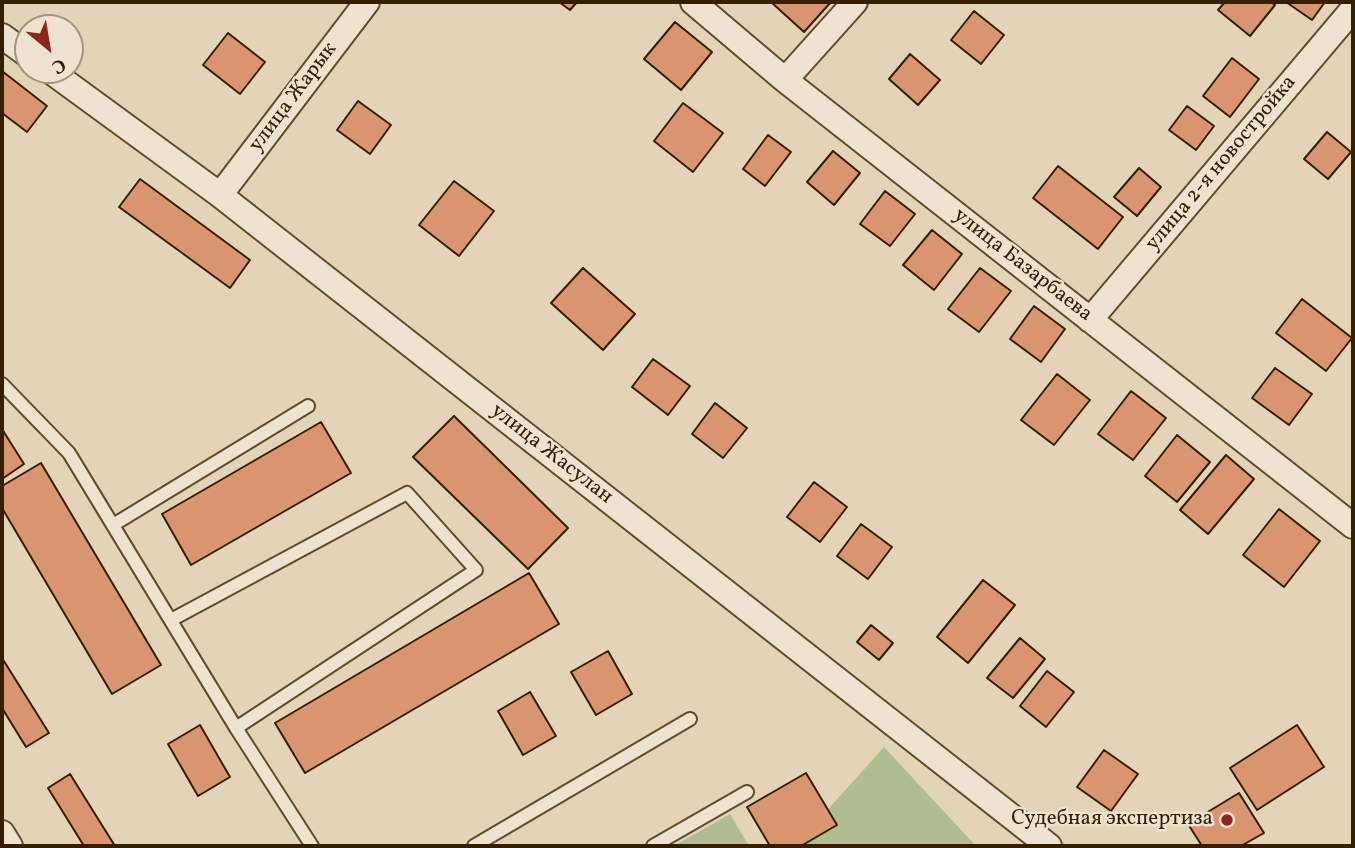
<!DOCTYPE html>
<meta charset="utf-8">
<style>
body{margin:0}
#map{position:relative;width:1355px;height:848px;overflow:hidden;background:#e3d4b7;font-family:Vollkorn,serif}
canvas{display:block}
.frame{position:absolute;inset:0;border:4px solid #351f00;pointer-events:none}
.north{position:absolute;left:14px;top:14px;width:70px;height:70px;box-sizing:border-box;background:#ede3d0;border:2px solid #a3957d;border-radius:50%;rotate:150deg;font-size:19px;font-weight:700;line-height:28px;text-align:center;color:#351f00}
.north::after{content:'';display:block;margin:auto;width:24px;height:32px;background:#8f2418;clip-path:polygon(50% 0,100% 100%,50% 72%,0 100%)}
</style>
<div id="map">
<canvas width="1355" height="848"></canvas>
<div class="frame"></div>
<div class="north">С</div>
</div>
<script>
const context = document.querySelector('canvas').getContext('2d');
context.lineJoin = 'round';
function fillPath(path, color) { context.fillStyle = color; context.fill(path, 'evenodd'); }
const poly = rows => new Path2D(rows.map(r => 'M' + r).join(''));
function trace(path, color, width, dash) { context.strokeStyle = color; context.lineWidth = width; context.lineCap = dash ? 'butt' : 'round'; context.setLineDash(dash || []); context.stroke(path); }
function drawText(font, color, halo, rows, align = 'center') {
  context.font = font + ' Vollkorn,serif'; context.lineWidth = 5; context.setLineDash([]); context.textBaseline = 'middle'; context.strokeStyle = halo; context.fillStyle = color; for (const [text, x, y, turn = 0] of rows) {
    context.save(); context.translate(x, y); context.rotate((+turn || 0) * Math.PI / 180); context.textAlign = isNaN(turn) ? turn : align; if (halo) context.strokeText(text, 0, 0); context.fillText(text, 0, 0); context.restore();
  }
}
fillPath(poly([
 [884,747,976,846,795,846],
 [730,814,749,846,674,846]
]), '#b0bd90');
const building = poly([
 [559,2,577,2,570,10,559,2],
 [771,2,831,2,804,32,771,2],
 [1225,2,1271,2,1275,5,1250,36,1218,10,1225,2],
 [1286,2,1325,2,1312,20,1286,2],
 [974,11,1004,35,981,64,951,40,974,11],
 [675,22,712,52,681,90,644,59,675,22],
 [228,33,265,62,240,94,203,65,228,33],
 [910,54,940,80,918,105,889,79,910,54],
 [1232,58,1259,79,1230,117,1203,96,1232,58],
 [2,71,47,106,27,132,2,113,2,71],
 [358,101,391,125,370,154,337,130,358,101],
 [683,103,723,133,693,172,654,141,683,103],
 [1187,106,1214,126,1196,150,1169,130,1187,106],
 [1327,132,1351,152,1328,179,1304,159,1327,132],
 [768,135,791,152,765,186,743,169,768,135],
 [833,151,860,173,834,205,807,182,833,151],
 [1058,166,1123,217,1098,249,1033,198,1058,166],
 [1139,168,1161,187,1137,216,1114,197,1139,168],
 [140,179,250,260,230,288,119,207,140,179],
 [454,181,494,211,459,256,419,225,454,181],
 [885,191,915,214,890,246,860,224,885,191],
 [932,230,962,254,934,290,903,265,932,230],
 [583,268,635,314,603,350,551,303,583,268],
 [980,268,1011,291,979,332,948,309,980,268],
 [1302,299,1352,338,1326,371,1276,333,1302,299],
 [1034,306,1065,329,1041,362,1010,339,1034,306],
 [653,359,690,386,668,415,632,387,653,359],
 [1275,368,1312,394,1289,425,1252,398,1275,368],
 [1057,374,1090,400,1054,445,1021,420,1057,374],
 [1131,391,1166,418,1133,460,1098,434,1131,391],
 [715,403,747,428,723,458,692,434,715,403],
 [454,416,568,528,528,569,413,457,454,416],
 [321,422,351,473,191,565,162,514,321,422],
 [2,429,24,464,2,479,2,429],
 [1177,435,1210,462,1177,502,1145,476,1177,435],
 [1226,455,1254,479,1208,534,1180,510,1226,455],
 [41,463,161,665,112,694,2,508,2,486,41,463],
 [814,482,847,507,820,542,787,517,814,482],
 [1279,509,1320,541,1284,587,1243,555,1279,509],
 [861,524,892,547,868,579,837,556,861,524],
 [529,573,559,624,305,773,275,723,529,573],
 [983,580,1015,605,968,663,937,637,983,580],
 [871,625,893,643,879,660,857,642,871,625],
 [1020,638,1045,659,1013,698,987,678,1020,638],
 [608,651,632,694,596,715,571,672,608,651],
 [2,658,49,733,26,747,2,708,2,658],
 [1047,671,1074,692,1046,727,1020,706,1047,671],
 [530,692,556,736,523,755,498,711,530,692],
 [200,725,230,777,198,796,168,744,200,725],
 [1297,725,1324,767,1257,810,1230,768,1297,725],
 [1104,750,1138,774,1111,811,1077,787,1104,750],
 [806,773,837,825,801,846,770,846,747,807,806,773],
 [70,774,115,846,84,846,48,788,70,774],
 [1239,793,1264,833,1241,846,1202,846,1188,824,1239,793]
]);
fillPath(building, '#d99570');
trace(building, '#351f00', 2);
const lane = poly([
 [2,384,69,453,236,728,312,846],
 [113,525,308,406],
 [171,620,407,493,476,570,236,728],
 [474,846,690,719],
 [653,846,747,792]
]);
const street = poly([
 [693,2,785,80,1353,526],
 [2,36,28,55],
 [49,70,220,195,1049,846],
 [785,80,855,2],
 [220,195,367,2],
 [1090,320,1353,9],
 [2,833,10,846]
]);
trace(lane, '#604c2e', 16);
trace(street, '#604c2e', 28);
trace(lane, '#ede3d0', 12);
trace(street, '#ede3d0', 24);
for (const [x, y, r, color] of [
 [1227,820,7,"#8f2418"]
]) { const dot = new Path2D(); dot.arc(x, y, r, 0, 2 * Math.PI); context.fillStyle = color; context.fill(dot); trace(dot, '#ede3d0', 2.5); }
drawText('21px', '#351f00', '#ede3d0', [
 ["улица Жарык",294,98,-53],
 ["улица 2-я новостройка",1222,164,-50],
 ["улица Базарбаева",1022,266,38],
 ["улица Жасулан",551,455,38]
]);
drawText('21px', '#351f00', '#ede3d0', [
 ["Судебная экспертиза",1213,820]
], 'right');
</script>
